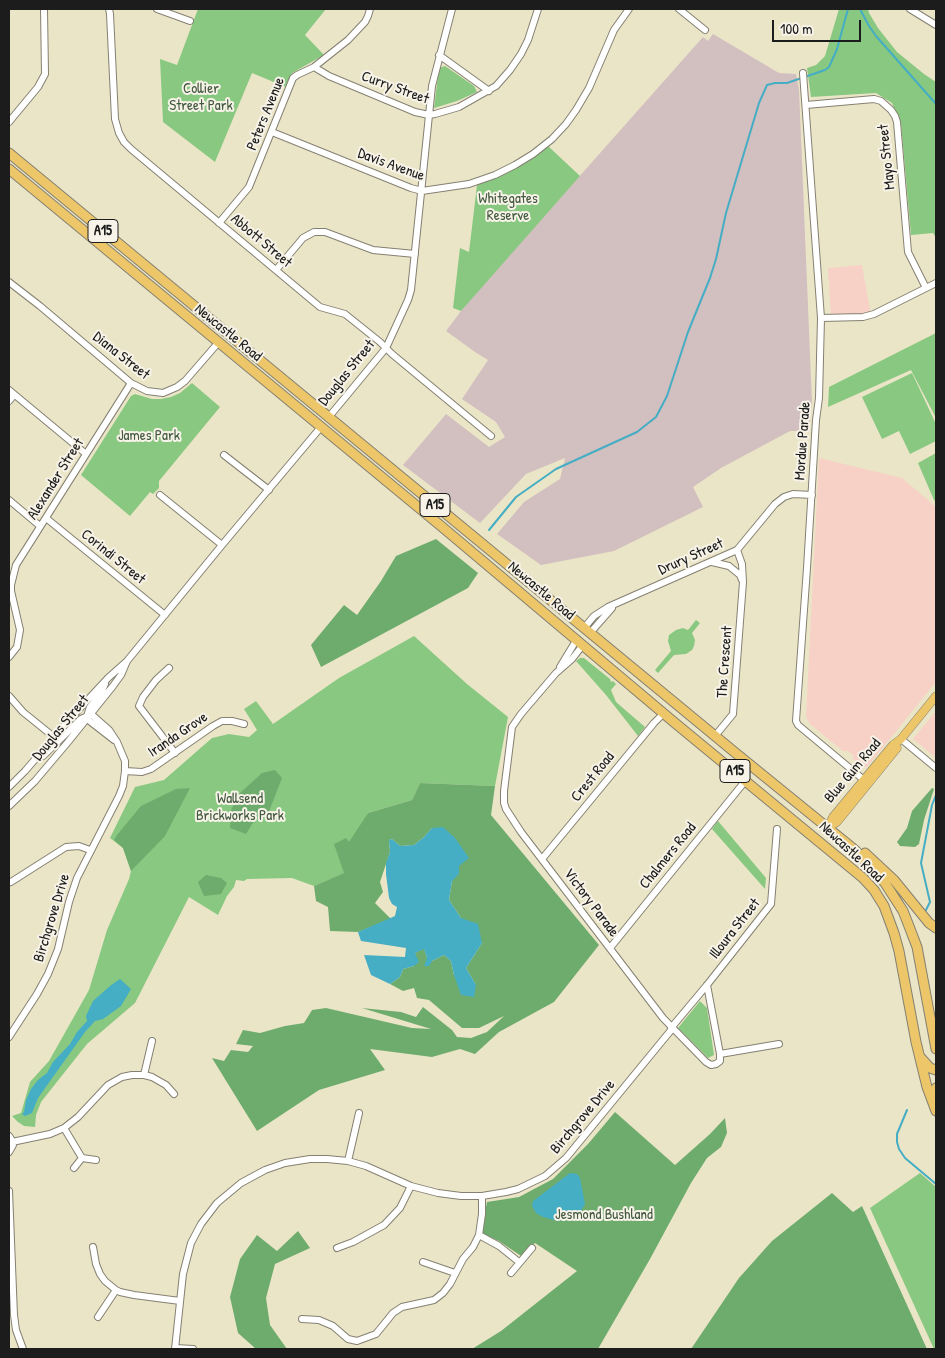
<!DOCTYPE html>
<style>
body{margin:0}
#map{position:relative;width:945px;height:1358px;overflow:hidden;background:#ebe5c7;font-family:"Patrick Hand",sans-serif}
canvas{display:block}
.frame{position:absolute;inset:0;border:10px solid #1c1c1c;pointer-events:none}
.scale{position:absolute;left:772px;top:20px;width:89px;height:22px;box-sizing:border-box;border:2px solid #1c1c1c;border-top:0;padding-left:6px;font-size:15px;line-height:18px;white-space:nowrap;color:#1c1c1c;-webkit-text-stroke:4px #f7f3e8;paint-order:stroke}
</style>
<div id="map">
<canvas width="945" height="1358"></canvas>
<div class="frame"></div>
<div class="scale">100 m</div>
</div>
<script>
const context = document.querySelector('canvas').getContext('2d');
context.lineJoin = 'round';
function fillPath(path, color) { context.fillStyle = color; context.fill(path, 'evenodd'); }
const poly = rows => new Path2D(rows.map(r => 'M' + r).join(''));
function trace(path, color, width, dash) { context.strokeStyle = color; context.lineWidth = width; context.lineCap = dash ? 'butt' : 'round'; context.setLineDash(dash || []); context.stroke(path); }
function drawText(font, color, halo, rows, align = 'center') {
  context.font = font + ' "Patrick Hand",sans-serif'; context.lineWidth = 4; context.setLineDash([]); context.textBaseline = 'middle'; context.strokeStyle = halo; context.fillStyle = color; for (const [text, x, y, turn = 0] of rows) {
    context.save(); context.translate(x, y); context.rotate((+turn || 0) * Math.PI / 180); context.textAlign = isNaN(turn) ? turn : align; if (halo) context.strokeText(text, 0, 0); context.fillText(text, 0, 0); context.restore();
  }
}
fillPath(poly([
 [862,265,871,315,831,315,828,268],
 [819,458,902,478,936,507,936,682,867,767,863,767,852,758,854,756,848,751,843,751,810,724,806,717],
 [936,711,936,758,913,739]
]), '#f7d1c6');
fillPath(poly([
 [713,34,779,73,796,74,799,89,812,403,809,431,790,431,721,468,693,487,703,507,614,551,541,565,497,534,524,502,560,479,565,458,526,474,480,523,403,465,446,414,489,447,505,437,496,422,462,399,488,360,475,352,446,331,467,303,703,37,708,41]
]), '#d2bfbf');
fillPath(poly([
 [198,9,326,9,305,35,324,55,292,73,286,87,252,73,215,162,163,122,160,59,177,65],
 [839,9,868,9,869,13,878,28,897,52,924,74,936,82,936,235,935,236,933,233,911,235,901,123,892,103,876,93,811,97,807,68,816,65,825,56],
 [445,66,474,86,477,92,457,101,434,108,439,68],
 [548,146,580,176,461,311,453,308,460,248,469,252,477,185,507,172,531,159],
 [936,333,936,418,911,370,828,407,829,387],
 [912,373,936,424,936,441,910,454,899,431,882,439,862,397],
 [192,383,220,407,159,481,159,488,153,494,150,492,130,516,81,475,131,396,135,394,152,399,161,399,171,397,180,393],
 [936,453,936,502,934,500,918,463],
 [696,620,700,623,692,633,695,640,694,646,692,650,686,654,674,655,658,673,655,670,671,651,668,641,669,635,676,630,683,628,688,630],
 [414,636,467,684,508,717,495,786,420,783,412,800,368,813,345,873,314,886,292,878,247,879,244,881,236,880,234,887,227,896,218,915,189,897,135,1003,87,1044,41,1102,36,1115,35,1127,24,1126,18,1122,12,1116,21,1113,30,1082,49,1061,89,990,107,930,129,879,131,871,123,848,110,838,135,787,164,780,212,738,229,734,249,737,257,730,244,709,256,701,273,724,339,678],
 [580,658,584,658,610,679,611,682,613,681,616,684,611,690,616,702,645,727,638,736,606,695,576,661],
 [718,821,766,878,765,889,712,829],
 [700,1001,707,1008,714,1055,708,1058,678,1028],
 [920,1173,936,1187,936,1349,934,1349,870,1208]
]), '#88c880');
fillPath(poly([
 [436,539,478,573,468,588,321,667,311,645,344,605,357,615,381,581,396,556],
 [275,770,282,778,268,814,254,821,246,834,230,828,231,810,240,793,262,773],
 [420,783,495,786,491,815,599,945,554,1002,499,1032,475,1054,460,1049,432,1057,370,1049,385,1070,319,1090,257,1131,212,1058,224,1061,231,1050,248,1052,253,1046,236,1044,243,1030,260,1033,285,1026,304,1023,312,1010,326,1008,412,1028,431,1029,362,1008,401,1012,416,1017,423,1007,452,1030,457,1037,471,1038,487,1032,504,1016,479,1028,462,1028,429,1000,417,998,414,988,403,991,390,984,400,977,403,969,414,966,415,953,424,948,427,958,432,961,444,955,451,961,454,975,476,985,466,968,482,943,461,918,449,900,452,881,432,828,423,838,414,845,400,846,392,839,389,840,390,852,380,882,383,892,375,903,391,919,358,932,330,931,328,907,316,901,314,886,344,873,334,844,346,838,349,842,368,813,412,800],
 [190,788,165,836,131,871,123,848,114,840,117,835,141,806,176,789],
 [932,788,934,789,924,820,919,844,915,847,900,846,897,842,907,828,912,811],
 [206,875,221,878,227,883,221,894,204,896,198,882],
 [615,1112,675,1165,710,1134,725,1118,727,1133,721,1147,707,1158,691,1183,650,1259,598,1349,472,1349,501,1331,577,1271,535,1243,521,1256,499,1241,481,1233,487,1202,519,1197,553,1179,588,1144],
 [832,1193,853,1212,862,1206,927,1349,691,1349,739,1278,772,1241],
 [298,1231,310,1248,275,1264,266,1298,270,1325,287,1349,256,1349,238,1333,230,1297,240,1259,257,1235,277,1251]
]), '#6eac6e');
fillPath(poly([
 [443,827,455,838,469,858,459,866,459,874,452,881,449,900,461,918,478,924,482,943,466,968,476,985,474,997,461,995,454,975,451,961,444,955,432,961,429,966,424,966,427,958,424,949,415,953,419,962,414,966,403,969,400,977,390,984,371,975,364,955,405,957,406,948,361,941,358,932,395,916,397,907,392,904,389,898,386,874,386,863,390,852,389,840,392,839,400,846,414,845,423,838,432,828],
 [120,979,131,989,121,1006,103,1019,95,1021,85,1032,38,1098,32,1113,25,1116,22,1114,24,1112,26,1100,31,1089,38,1080,47,1073,53,1062,70,1044,77,1032,87,1021,86,1016,93,1001,110,986],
 [570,1173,577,1174,580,1178,585,1204,581,1211,575,1217,558,1221,543,1217,536,1213,532,1206,533,1201]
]), '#45adc4');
trace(poly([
 [860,9,869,26,876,36,936,104],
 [489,530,516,497,556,469,637,432,656,417,667,396,688,332,710,278,716,259,726,213,759,103,767,85,775,83,787,83,825,70,829,67,837,49,848,9],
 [926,910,930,902,921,863,932,805,936,795],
 [907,1110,897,1134,897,1142,899,1149,905,1158,936,1184]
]), '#45adc4', 2);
const minor = poly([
 [109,9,110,14,115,119,119,133,124,142,131,149,320,307,345,314,380,342,392,354,491,436],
 [157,9,190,21],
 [679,9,705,30],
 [910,9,936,25],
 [439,55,489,91],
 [314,67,329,76,415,112,429,115,435,114,459,107,496,86,510,70,521,54,528,40,538,9],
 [803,73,821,318,819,398,816,420,807,568,796,721,798,725,864,780],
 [806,105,874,99,881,101,891,110,895,116,897,122,908,252,926,288],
 [9,122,38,87,45,74,44,9],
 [272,132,411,188,422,191,469,184,495,175,515,165,533,154,552,139,566,124,576,110,589,88,614,30,629,9],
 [219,223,249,187,293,78,297,75,314,67,348,40,365,22,368,16,370,9],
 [276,270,303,238,314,232,325,232,373,250,415,254],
 [9,282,40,306,131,383,147,391,163,393,177,387,185,381,218,343],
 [821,318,863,317,874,314,936,283],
 [9,390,86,454],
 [9,401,14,395],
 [328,418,386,348,408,300,411,290,432,86,452,9],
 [224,455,269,490],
 [160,495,222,545],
 [9,500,40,526],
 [46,518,165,615],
 [712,562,729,566,740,575,742,580],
 [584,628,594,616,608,607,737,550,775,504,784,497,793,494,812,495],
 [590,633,612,608],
 [583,645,572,659,556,673,521,714,512,727,504,791,504,803,506,809,521,832,663,1018,706,1062,711,1065,716,1064,720,1061,720,1054,779,1044],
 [9,657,17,647,20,630,11,591,11,585,16,565,131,383],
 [560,667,577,639],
 [169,668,156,680,143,697,139,706,175,753],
 [9,696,23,712,54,737],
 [87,716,90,707,101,693,105,684],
 [87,719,114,740],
 [715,736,733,714,743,582,742,564,737,550],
 [901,739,936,768],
 [43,756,81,719,90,715],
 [125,771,142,772,151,769,213,726,222,721,232,721,244,724],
 [9,787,25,771,69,720,108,678,126,662],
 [9,806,35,781,68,742,113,686,121,675,127,661,222,545,321,427],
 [542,859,654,723,664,713],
 [11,882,66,847,79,846,90,850],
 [610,948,746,780],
 [707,985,720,1054],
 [671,1028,707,985,771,904,777,829],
 [9,1037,37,994,48,974,58,949,69,902,77,878,119,796,123,786,125,771,125,761,117,742,109,730,91,714],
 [144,1075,152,1041],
 [64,1128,82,1158],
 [9,1136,11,1139,13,1145,9,1152],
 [12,1142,50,1134,64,1128,78,1117,108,1085,122,1077,132,1075,144,1075,152,1077,166,1085,174,1094],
 [348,1161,359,1113],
 [74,1168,82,1158,96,1160],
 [9,1191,14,1315,16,1330,23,1349],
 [479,1235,499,1246,519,1262],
 [93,1247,96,1264,100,1274,105,1281,116,1290,120,1292,134,1295,180,1301],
 [337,1248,353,1242,384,1225,400,1208,411,1186],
 [423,1262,455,1273],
 [511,1273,532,1248],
 [98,1317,116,1290],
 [302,1319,319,1320,333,1326,348,1339,357,1341,376,1334,393,1313,402,1307,434,1300,443,1293,450,1284,463,1259,473,1247,479,1235,482,1214,482,1196],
 [175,1348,193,1349],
 [175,1349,183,1274,191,1243,201,1224,217,1203,241,1183,265,1170,285,1163,310,1159,327,1159,348,1161,366,1166,411,1186,438,1193,461,1196,482,1196,506,1192,518,1189,545,1176,566,1158,672,1029]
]);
const major = poly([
 [828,827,833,817,893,745,901,739,936,696],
 [828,827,837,822,897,748]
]);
const highway = poly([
 [9,153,732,750,855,850,885,883,903,911,907,921,917,947,936,1049],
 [9,169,441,526,675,723,863,878,874,890,884,906,894,933,899,951,916,1042,927,1087,936,1111],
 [865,853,894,880,929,923,936,928],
 [921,1058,930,1068,936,1070],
 [935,1105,935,1099,936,1088]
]);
trace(minor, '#848072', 8);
trace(major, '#848072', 9);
trace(highway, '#848072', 11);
trace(minor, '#fff', 6);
trace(major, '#ecc669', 8);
trace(highway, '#ecc669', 9);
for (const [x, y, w] of [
 [103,231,30],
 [435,505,30],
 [735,771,30]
]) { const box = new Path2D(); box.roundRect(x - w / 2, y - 11.5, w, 23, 4); context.fillStyle = '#f7f3e8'; context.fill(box); trace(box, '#1c1c1c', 1); }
drawText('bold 14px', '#1c1c1c', null, [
 ["A15",103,231],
 ["A15",435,505],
 ["A15",735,771]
]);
drawText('15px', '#1c1c1c', '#f7f3e8', [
 ["Curry Street",395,88,20],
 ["Peters Avenue",266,114,-68],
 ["Mayo Street",887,157,-96],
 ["Davis Avenue",391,165,20],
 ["Abbott Street",261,241,40],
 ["Newcastle Road",228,333,39],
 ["Diana Street",121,356,38],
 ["Douglas Street",347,373,-51],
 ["Mordue Parade",803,441,-86],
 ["Alexander Street",56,479,-58],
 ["Corindi Street",113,557,39],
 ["Drury Street",691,557,-24],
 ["Newcastle Road",541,591,40],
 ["The Crescent",725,662,-86],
 ["Douglas Street",61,728,-51],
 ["Iranda Grove",178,735,-34],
 ["Blue Gum Road",853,771,-50],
 ["Crest Road",593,777,-51],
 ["Newcastle Road",851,852,43],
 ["Chalmers Road",668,856,-51],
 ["Victory Parade",591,903,53],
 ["Birchgrove Drive",52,918,-73],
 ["Illoura Street",735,929,-52],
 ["Birchgrove Drive",583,1117,-50]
]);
drawText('15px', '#42583f', '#f7f3e8', [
 ["Collier",201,89],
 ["Street Park",201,106],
 ["Whitegates",508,199],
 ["Reserve",508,216],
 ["James Park",149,436],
 ["Wallsend",240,799],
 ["Brickworks Park",240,816],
 ["Jesmond Bushland",604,1215]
]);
</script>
